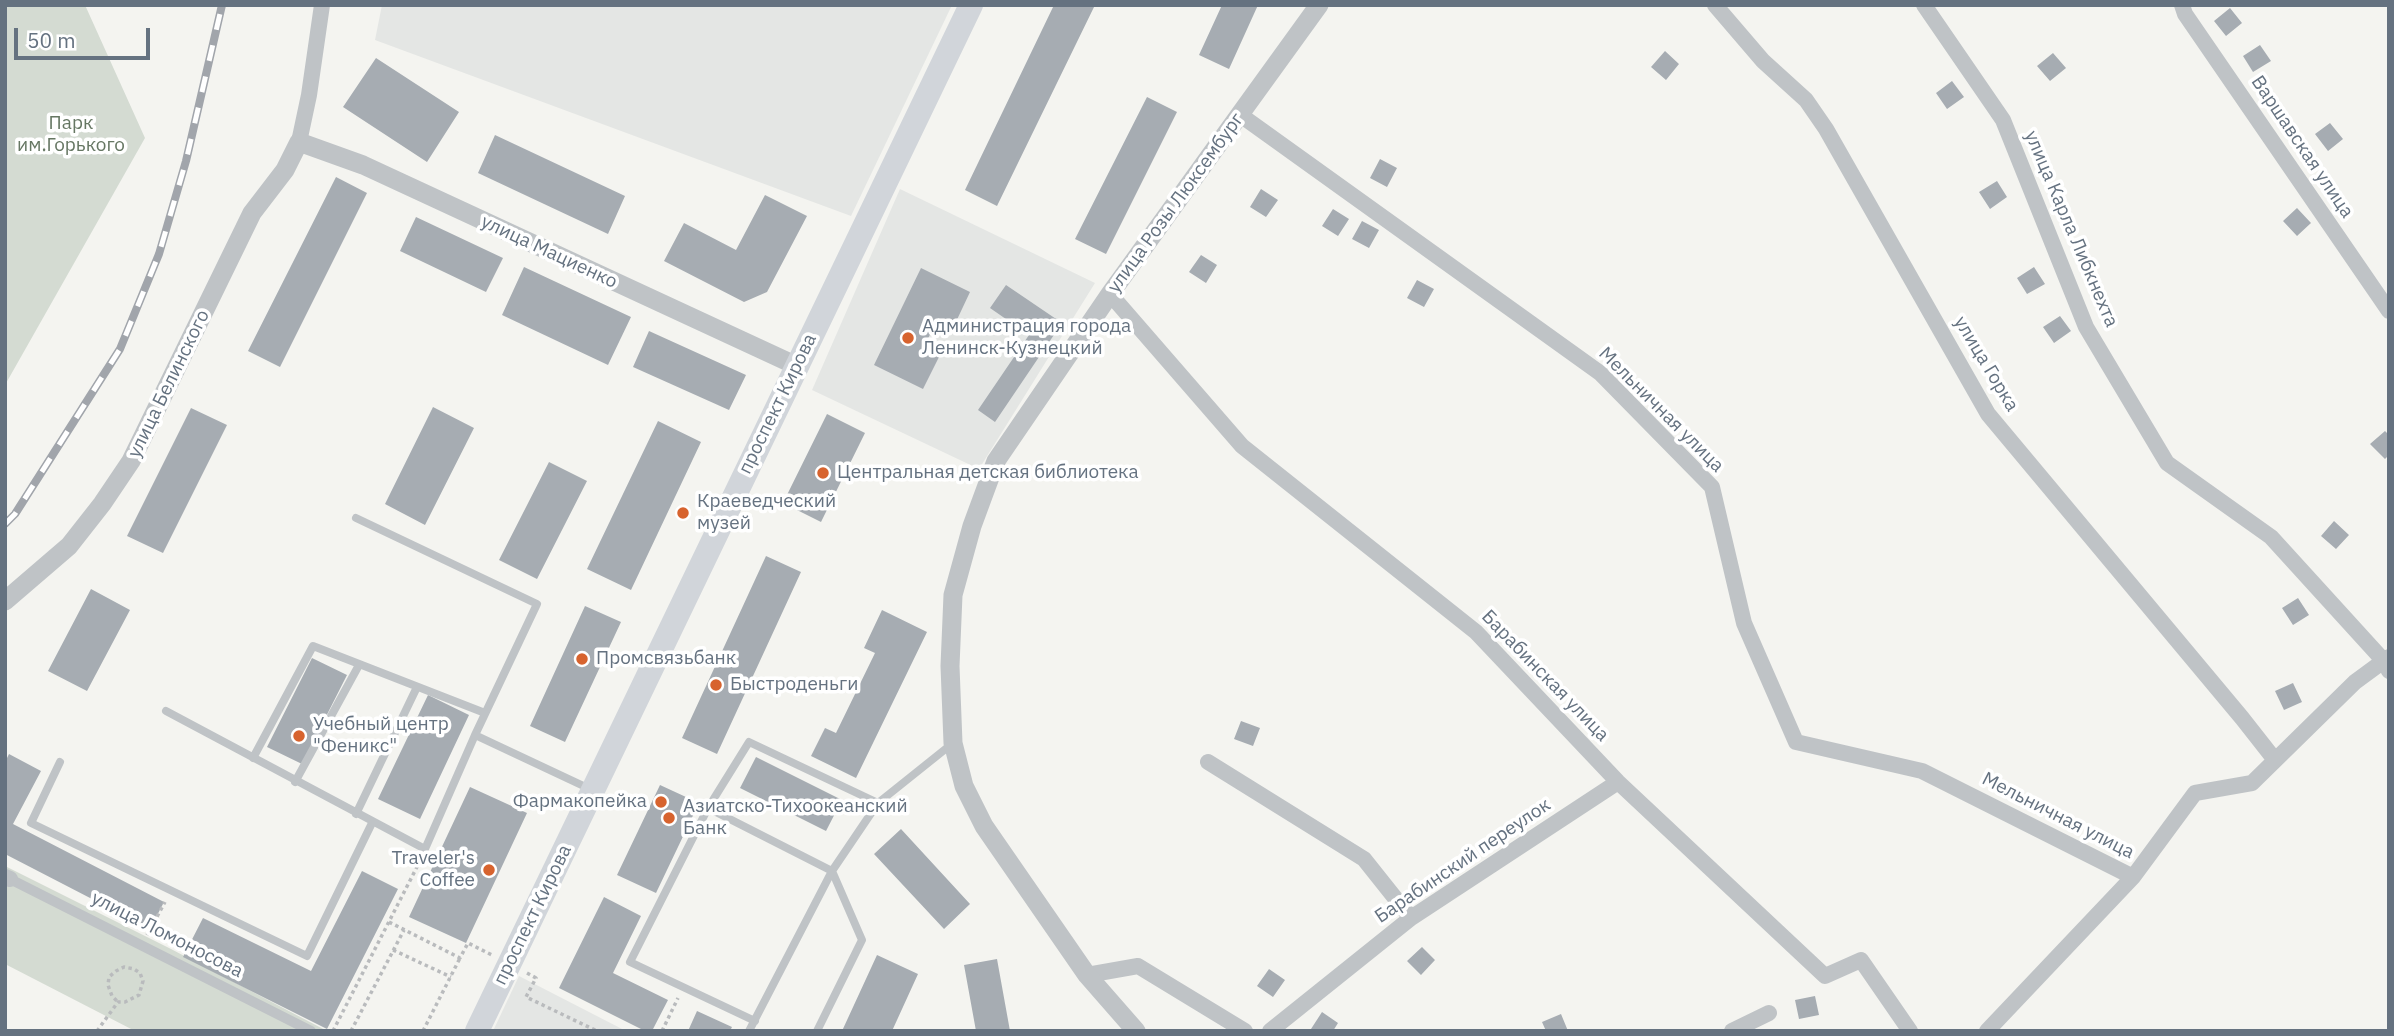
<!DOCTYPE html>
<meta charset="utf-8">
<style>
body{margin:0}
#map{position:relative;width:2394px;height:1036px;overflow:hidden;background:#f4f4f0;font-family:"IBM Plex Sans",sans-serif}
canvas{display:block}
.frame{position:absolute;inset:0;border:7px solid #657280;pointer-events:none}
.scale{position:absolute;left:14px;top:28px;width:136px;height:32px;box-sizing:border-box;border:4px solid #657280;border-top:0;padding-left:9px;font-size:21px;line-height:24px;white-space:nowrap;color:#657280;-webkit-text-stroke:5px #fff;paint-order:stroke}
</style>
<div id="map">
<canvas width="2394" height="1036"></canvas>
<div class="frame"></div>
<div class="scale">50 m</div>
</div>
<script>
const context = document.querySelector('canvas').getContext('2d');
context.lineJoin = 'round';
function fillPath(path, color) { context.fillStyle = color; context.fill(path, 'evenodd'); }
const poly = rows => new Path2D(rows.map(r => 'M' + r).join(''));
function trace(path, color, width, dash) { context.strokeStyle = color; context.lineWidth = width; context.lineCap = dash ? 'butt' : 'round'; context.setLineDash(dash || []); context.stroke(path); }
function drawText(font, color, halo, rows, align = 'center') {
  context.font = font + ' "IBM Plex Sans",sans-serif'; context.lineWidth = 7; context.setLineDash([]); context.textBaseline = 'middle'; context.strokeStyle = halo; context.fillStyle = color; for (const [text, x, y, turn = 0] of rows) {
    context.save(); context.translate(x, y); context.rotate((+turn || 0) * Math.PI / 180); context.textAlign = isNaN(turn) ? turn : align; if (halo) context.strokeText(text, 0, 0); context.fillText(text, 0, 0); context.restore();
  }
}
fillPath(poly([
 [382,5,952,5,851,216,375,40],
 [900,189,1095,283,979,469,812,390],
 [519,976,626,1031,493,1031]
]), '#e4e6e4');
fillPath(poly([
 [5,5,85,5,145,138,5,385],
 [5,866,171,949,327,1031,135,1031,5,964]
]), '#d4dbd2');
fillPath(poly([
 [1054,5,1095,5,997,206,965,190],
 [1222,5,1258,5,1229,69,1199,55],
 [2230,8,2242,23,2226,36,2214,21],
 [2260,45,2271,61,2253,72,2243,56],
 [1665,51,1679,64,1666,80,1651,67],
 [2053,53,2066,68,2050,81,2037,66],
 [376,58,459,112,427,162,343,107],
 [1952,81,1964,97,1947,109,1936,93],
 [1147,97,1177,112,1106,254,1075,239],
 [2330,123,2343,139,2328,151,2315,134],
 [495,135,625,196,608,234,478,173],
 [1380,159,1397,168,1387,187,1370,178],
 [336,177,367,193,280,367,248,351],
 [1997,181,2007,197,1990,209,1979,192],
 [1261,189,1278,200,1266,217,1250,207],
 [765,195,807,216,767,292,744,302,664,261,684,223,736,250],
 [2297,208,2311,223,2297,236,2283,221],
 [1333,209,1349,219,1338,236,1322,226],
 [416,217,503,258,486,292,400,251],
 [1362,221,1379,230,1369,248,1352,239],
 [1201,255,1217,265,1206,283,1189,272],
 [524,267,631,317,608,365,502,315],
 [2034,267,2045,284,2027,294,2017,278],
 [921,268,970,292,954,326,938,318,923,349,939,357,923,389,874,365],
 [1417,280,1434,289,1424,307,1407,298],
 [1006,285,1062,323,995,422,978,410,1029,335,990,308],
 [2060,316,2071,331,2054,343,2043,327],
 [649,331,746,375,729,410,633,367],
 [433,407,474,428,425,525,385,504],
 [191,408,227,425,163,553,127,536],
 [827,414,865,433,821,522,783,503],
 [658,421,701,442,631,590,587,569],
 [2385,431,2389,435,2389,455,2385,459,2370,444],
 [549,462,587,481,537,579,499,560],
 [2334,521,2349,535,2336,549,2321,536],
 [766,556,801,572,717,754,682,738],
 [91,589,130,610,87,691,48,671],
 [2298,598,2309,615,2293,625,2282,608],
 [585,606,621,622,565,742,530,726],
 [882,610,927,632,856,778,811,756,825,728,836,733,875,653,864,648],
 [312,658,347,675,302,764,267,747],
 [2293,683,2302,702,2284,710,2275,691],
 [428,695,469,715,420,819,378,799],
 [1241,721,1260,728,1253,746,1234,739],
 [9,754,41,771,13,824,164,902,150,929,5,854,5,762],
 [756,757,842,800,826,831,740,788],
 [660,785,699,803,656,893,617,875],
 [470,787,527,813,466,943,409,917],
 [901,829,970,904,944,929,874,854],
 [362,871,398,889,327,1029,183,957,203,918,311,971],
 [604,897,641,916,613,973,668,1000,652,1031,645,1031,559,988],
 [1422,947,1435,960,1421,975,1407,961],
 [877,955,918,974,892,1031,842,1031],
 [997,959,1010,1031,976,1031,964,965],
 [1269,969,1285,980,1273,997,1257,986],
 [1815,996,1819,1015,1799,1019,1795,1000],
 [697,1011,732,1027,730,1031,688,1031],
 [1322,1012,1338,1023,1333,1031,1311,1029],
 [1561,1014,1568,1031,1546,1031,1542,1022]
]), '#a6acb2');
trace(poly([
 [389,922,460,958,468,943,492,955],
 [147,935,165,902],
 [393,950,451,977],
 [527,973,536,978,526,997,597,1031],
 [97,1031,118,1002,125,1002,139,995,143,981,140,973,134,969,124,967,116,971,109,977,108,985,112,996,118,1002],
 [333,1031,420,861],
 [351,1031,404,930],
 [423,1031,460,958],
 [662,1031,678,998]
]), '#b9bbbd', 3.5, [3.5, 3.5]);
trace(poly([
 [356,518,537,604,475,735],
 [166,711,425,849,475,735,590,789],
 [253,758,313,646,485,713],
 [60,762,31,823,307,956,372,823],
 [295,782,359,665],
 [708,808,630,962,755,1021],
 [356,814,417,687],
 [749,1031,832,871,878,803,953,743],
 [817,1031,862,940,832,871,708,808,749,742,878,803]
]), '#bfc3c6', 8);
trace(poly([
 [10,879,311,1031]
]), '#bfc3c6', 10);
trace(poly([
 [1715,5,1763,61,1806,100,1826,129,1988,414,2242,718,2275,760],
 [1924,5,2003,120,2086,327,2167,463,2271,537,2383,660,2389,671],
 [2182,5,2185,14,2389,311],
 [1239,114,1600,373,1712,487,1744,623,1796,742,1922,771,2133,877],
 [299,142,309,95,322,5],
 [1110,294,1242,446,1476,632,1618,782,1825,976,1861,960,1910,1031],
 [1208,762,1364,859,1411,918],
 [5,877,10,879],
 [1087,975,1138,966,1245,1031],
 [1270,1031,1411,918,1618,782],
 [1732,1031,1769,1013],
 [1987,1031,2133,877,2195,793,2252,783,2355,682,2389,657]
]), '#bfc3c6', 16);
trace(poly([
 [5,601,69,546,102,504,131,461,252,213,285,170,299,142,363,165,797,366],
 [1136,1031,1087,975,984,826,964,786,953,743,950,666,953,595,972,526,996,461,1110,294,1319,5]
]), '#bfc3c6', 19);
trace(poly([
 [477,1031,971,5]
]), '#d1d5da', 24);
const rail = poly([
 [5,524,15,514,120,349,159,254,186,161,222,5]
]);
trace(rail, '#a1a5ab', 8);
trace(rail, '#fff', 5, [16]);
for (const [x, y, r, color] of [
 [908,338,7,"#d7632e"],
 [823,473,7,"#d7632e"],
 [683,513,7,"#d7632e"],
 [582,659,7,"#d7632e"],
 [716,685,7,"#d7632e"],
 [299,736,7,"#d7632e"],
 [661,802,7,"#d7632e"],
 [669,818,7,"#d7632e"],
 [489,870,7,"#d7632e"]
]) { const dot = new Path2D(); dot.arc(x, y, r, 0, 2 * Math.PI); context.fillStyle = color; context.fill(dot); trace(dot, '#fff', 2.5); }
drawText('19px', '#667763', '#fff', [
 ["Парк",71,124],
 ["им.Горького",71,146]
]);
drawText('19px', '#657280', '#fff', [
 ["Варшавская улица",2302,147,56],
 ["улица Розы Люксембург",1176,203,-54],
 ["улица Карла Либкнехта",2071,229,67],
 ["улица Мациенко",549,252,25],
 ["улица Горка",1986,364,59],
 ["улица Белинского",169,384,-64],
 ["проспект Кирова",778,404,-64],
 ["Мельничная улица",1661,410,45],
 ["Барабинская улица",1545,676,46],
 ["Мельничная улица",2058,816,27],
 ["Барабинский переулок",1463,861,-34],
 ["проспект Кирова",533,915,-64],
 ["улица Ломоносова",167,935,27]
]);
drawText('19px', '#657280', '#fff', [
 ["Администрация города",922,327],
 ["Ленинск-Кузнецкий",922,349],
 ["Центральная детская библиотека",837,473],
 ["Краеведческий",697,502],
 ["музей",697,524],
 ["Промсвязьбанк",596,659],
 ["Быстроденьги",730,685],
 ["Учебный центр",313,725],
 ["\"Феникс\"",313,747],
 ["Фармакопейка",647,802,"right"],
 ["Азиатско-Тихоокеанский",683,807],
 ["Банк",683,829],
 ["Traveler's",475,859,"right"],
 ["Coffee",475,881,"right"]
], 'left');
</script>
